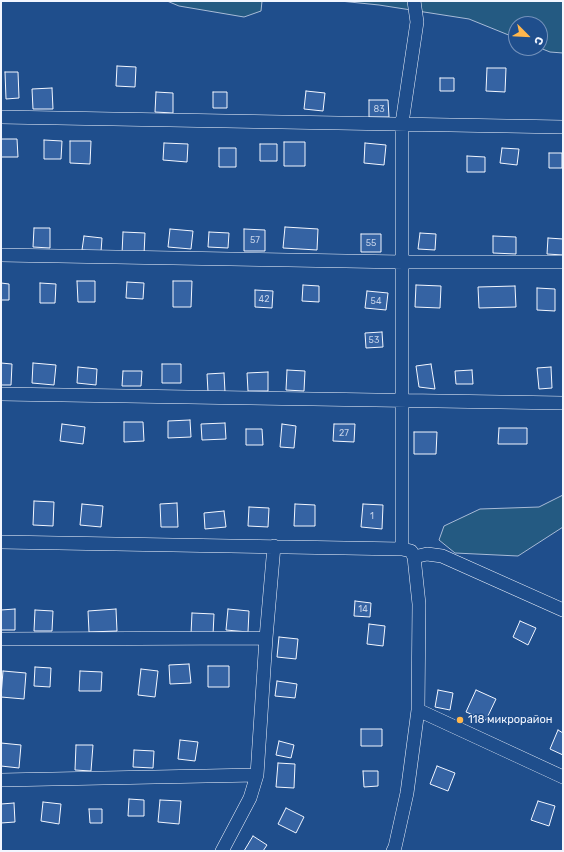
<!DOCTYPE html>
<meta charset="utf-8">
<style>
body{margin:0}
#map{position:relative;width:564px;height:852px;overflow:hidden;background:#1f4e8c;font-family:Rubik,sans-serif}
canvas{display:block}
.frame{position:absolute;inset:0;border:2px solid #f2f6ff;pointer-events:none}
.north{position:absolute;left:508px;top:16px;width:40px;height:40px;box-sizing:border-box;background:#1f4e8c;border:1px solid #7391ba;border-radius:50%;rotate:114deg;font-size:11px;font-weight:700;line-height:16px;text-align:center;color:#f2f6ff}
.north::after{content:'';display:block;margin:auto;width:14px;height:18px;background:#ffb74d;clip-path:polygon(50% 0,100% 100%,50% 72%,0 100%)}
</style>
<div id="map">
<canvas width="564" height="852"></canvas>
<div class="frame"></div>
<div class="north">С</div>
</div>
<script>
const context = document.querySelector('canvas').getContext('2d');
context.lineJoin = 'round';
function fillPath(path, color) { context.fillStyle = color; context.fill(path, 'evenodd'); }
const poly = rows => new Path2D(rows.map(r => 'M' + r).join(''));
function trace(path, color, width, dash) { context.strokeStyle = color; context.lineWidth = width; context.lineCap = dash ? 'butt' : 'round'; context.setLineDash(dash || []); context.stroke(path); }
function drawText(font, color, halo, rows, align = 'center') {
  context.font = font + ' Rubik,sans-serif'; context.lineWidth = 3; context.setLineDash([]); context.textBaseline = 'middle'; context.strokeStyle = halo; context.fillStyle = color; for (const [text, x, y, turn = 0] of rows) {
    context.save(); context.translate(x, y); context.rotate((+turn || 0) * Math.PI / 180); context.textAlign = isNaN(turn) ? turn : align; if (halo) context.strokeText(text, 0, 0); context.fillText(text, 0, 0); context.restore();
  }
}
const green = poly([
 [167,1,262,1,261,11,244,17,179,6,167,1],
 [340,1,563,1,563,53,550,52,540,48,540,24,516,24,516,38,469,19,379,5,340,1],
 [563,495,563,527,518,556,455,553,439,540,444,526,480,509,539,507,563,495]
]);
fillPath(green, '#245a82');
trace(green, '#a8bbd7', 1);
const building = poly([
 [117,66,136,67,135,87,116,86,117,66],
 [487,68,506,68,505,92,486,91,487,68],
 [5,72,18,72,19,98,6,99,5,72],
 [440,78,454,78,454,91,440,91,440,78],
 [52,88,53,109,33,109,32,89,52,88],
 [306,91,325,93,323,111,304,109,306,91],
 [156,92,173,93,173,113,155,112,156,92],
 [213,92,227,92,227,108,213,108,213,92],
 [369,100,388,100,389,117,369,117,369,100],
 [1,139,17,139,18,157,1,157,1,139],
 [44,140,62,141,61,159,44,159,44,140],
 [70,141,91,141,90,164,70,163,70,141],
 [284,142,305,142,305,166,284,166,284,142],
 [164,143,188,144,187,162,163,160,164,143],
 [365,143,386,145,384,165,364,163,365,143],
 [260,144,277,144,277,161,260,161,260,144],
 [219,148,236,148,236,167,219,167,219,148],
 [502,148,519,149,517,165,500,163,502,148],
 [549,153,562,153,562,168,549,168,549,153],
 [467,156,485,157,485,172,467,172,467,156],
 [285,227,318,229,317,250,283,248,285,227],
 [34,228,50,228,50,248,33,247,34,228],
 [170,229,193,231,191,249,168,247,170,229],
 [244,229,265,230,265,251,244,251,244,229],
 [123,232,145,233,144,255,122,254,123,232],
 [209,232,229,233,228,248,208,247,209,232],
 [420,233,436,234,435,250,418,249,420,233],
 [361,234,381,234,381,252,361,252,361,234],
 [84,236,102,238,101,252,82,250,84,236],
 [493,236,516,237,516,254,493,253,493,236],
 [548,238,563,239,563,255,547,254,548,238],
 [77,281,95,281,95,302,78,302,77,281],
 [173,281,192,281,191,307,173,307,173,281],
 [127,282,144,283,143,299,126,298,127,282],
 [1,283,9,284,9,300,1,300,1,283],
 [40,283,56,284,55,303,40,303,40,283],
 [303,285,319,286,319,302,302,301,303,285],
 [416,285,441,286,440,308,415,307,416,285],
 [515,286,516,307,479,308,478,287,515,286],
 [537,288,555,289,555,311,537,310,537,288],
 [255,290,273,291,272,308,255,307,255,290],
 [367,291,388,293,386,310,365,308,367,291],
 [382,332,383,347,366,348,365,333,382,332],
 [1,363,12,364,11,385,1,385,1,363],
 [33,363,56,365,54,385,32,383,33,363],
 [162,364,181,364,181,383,162,383,162,364],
 [431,364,435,389,419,387,416,366,431,364],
 [78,367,97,369,96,385,77,383,78,367],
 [551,367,552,388,539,389,537,368,551,367],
 [287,370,305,371,304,391,286,390,287,370],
 [472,370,473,384,456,384,455,371,472,370],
 [123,371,142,371,141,386,122,386,123,371],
 [268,372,268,391,248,391,247,373,268,372],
 [224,373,225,392,208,392,207,374,224,373],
 [190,420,191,437,168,438,168,421,190,420],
 [124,422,143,422,144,441,124,442,124,422],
 [225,423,226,439,202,440,201,424,225,423],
 [62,424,85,427,83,444,60,441,62,424],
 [282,424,296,426,294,448,280,447,282,424],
 [334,424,355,424,354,442,333,441,334,424],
 [499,428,527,428,527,444,498,444,499,428],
 [246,429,262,429,263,445,246,445,246,429],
 [414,432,437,432,436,454,414,454,414,432],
 [34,501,54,502,53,526,33,525,34,501],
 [177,503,178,527,161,527,160,504,177,503],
 [82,504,103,506,101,527,80,525,82,504],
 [295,504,315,505,315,526,294,526,295,504],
 [363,504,383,505,382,529,361,527,363,504],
 [249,507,269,508,268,527,248,526,249,507],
 [224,511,226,527,205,529,204,513,224,511],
 [355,601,371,603,370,617,354,616,355,601],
 [15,609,15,630,1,630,1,610,15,609],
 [116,609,117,631,89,632,88,611,116,609],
 [228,609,249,611,248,632,226,630,228,609],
 [35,610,53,611,52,631,34,631,35,610],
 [192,613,214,614,213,635,191,634,192,613],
 [520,621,536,628,528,645,513,637,520,621],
 [369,624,385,626,383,646,367,644,369,624],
 [279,637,298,639,296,659,277,657,279,637],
 [189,664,191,683,170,684,169,665,189,664],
 [208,666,229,666,229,687,208,687,208,666],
 [35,667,51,668,50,687,34,686,35,667],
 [141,669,158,671,155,697,138,695,141,669],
 [3,671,26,673,24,699,1,697,3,671],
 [80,671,102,672,101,691,79,691,80,671],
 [277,681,297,684,295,698,275,696,277,681],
 [438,690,453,693,450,710,435,707,438,690],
 [476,690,496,699,486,720,466,712,476,690],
 [361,729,382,729,382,746,361,746,361,729],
 [558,730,563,733,563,755,550,749,558,730],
 [180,740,198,742,195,761,178,759,180,740],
 [279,741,294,745,291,758,276,755,279,741],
 [1,743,21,745,19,768,1,766,1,743],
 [76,745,93,745,91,771,75,770,76,745],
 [134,750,154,751,153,768,133,767,134,750],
 [278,763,295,764,294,788,276,787,278,763],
 [437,766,455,773,448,791,430,784,437,766],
 [363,771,378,771,378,786,364,787,363,771],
 [129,799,144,800,144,816,128,816,129,799],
 [160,800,181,801,179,824,158,822,160,800],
 [538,801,555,806,549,826,531,820,538,801],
 [43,802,61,804,59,824,41,821,43,802],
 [14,803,15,822,1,823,1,804,14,803],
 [286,808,304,817,296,833,278,824,286,808],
 [89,809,102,809,102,823,90,823,89,809],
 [253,836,267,845,263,851,244,851,253,836]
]);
fillPath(building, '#3563a3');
trace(building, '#f2f6ff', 1);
const minor = poly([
 [1,117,563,127],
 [1,255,403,262,563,262],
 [1,394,563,403],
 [1,542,402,549,411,551,414,557,419,604,418,710,407,793,395,847,393,851],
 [402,549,402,123,417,22,414,1],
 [414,557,427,554,442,556,563,610],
 [1,639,266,638],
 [418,710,563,777],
 [1,780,257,775],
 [222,851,250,798,257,775,266,638,274,546]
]);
trace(minor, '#f2f6ff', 14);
trace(minor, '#1f4e8c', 13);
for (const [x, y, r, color] of [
 [460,720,4,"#ffb74d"]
]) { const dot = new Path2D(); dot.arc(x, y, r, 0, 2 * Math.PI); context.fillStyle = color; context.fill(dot); trace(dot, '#1f4e8c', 1.5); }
drawText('9px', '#c3d1e8', null, [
 ["83",379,109],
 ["57",255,240],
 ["55",371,243],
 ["42",264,299],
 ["54",376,301],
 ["53",374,340],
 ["27",344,433],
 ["1",372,516],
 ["14",363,609]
]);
drawText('11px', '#f2f6ff', '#1f4e8c', [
 ["118 микрорайон",468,720]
], 'left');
</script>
